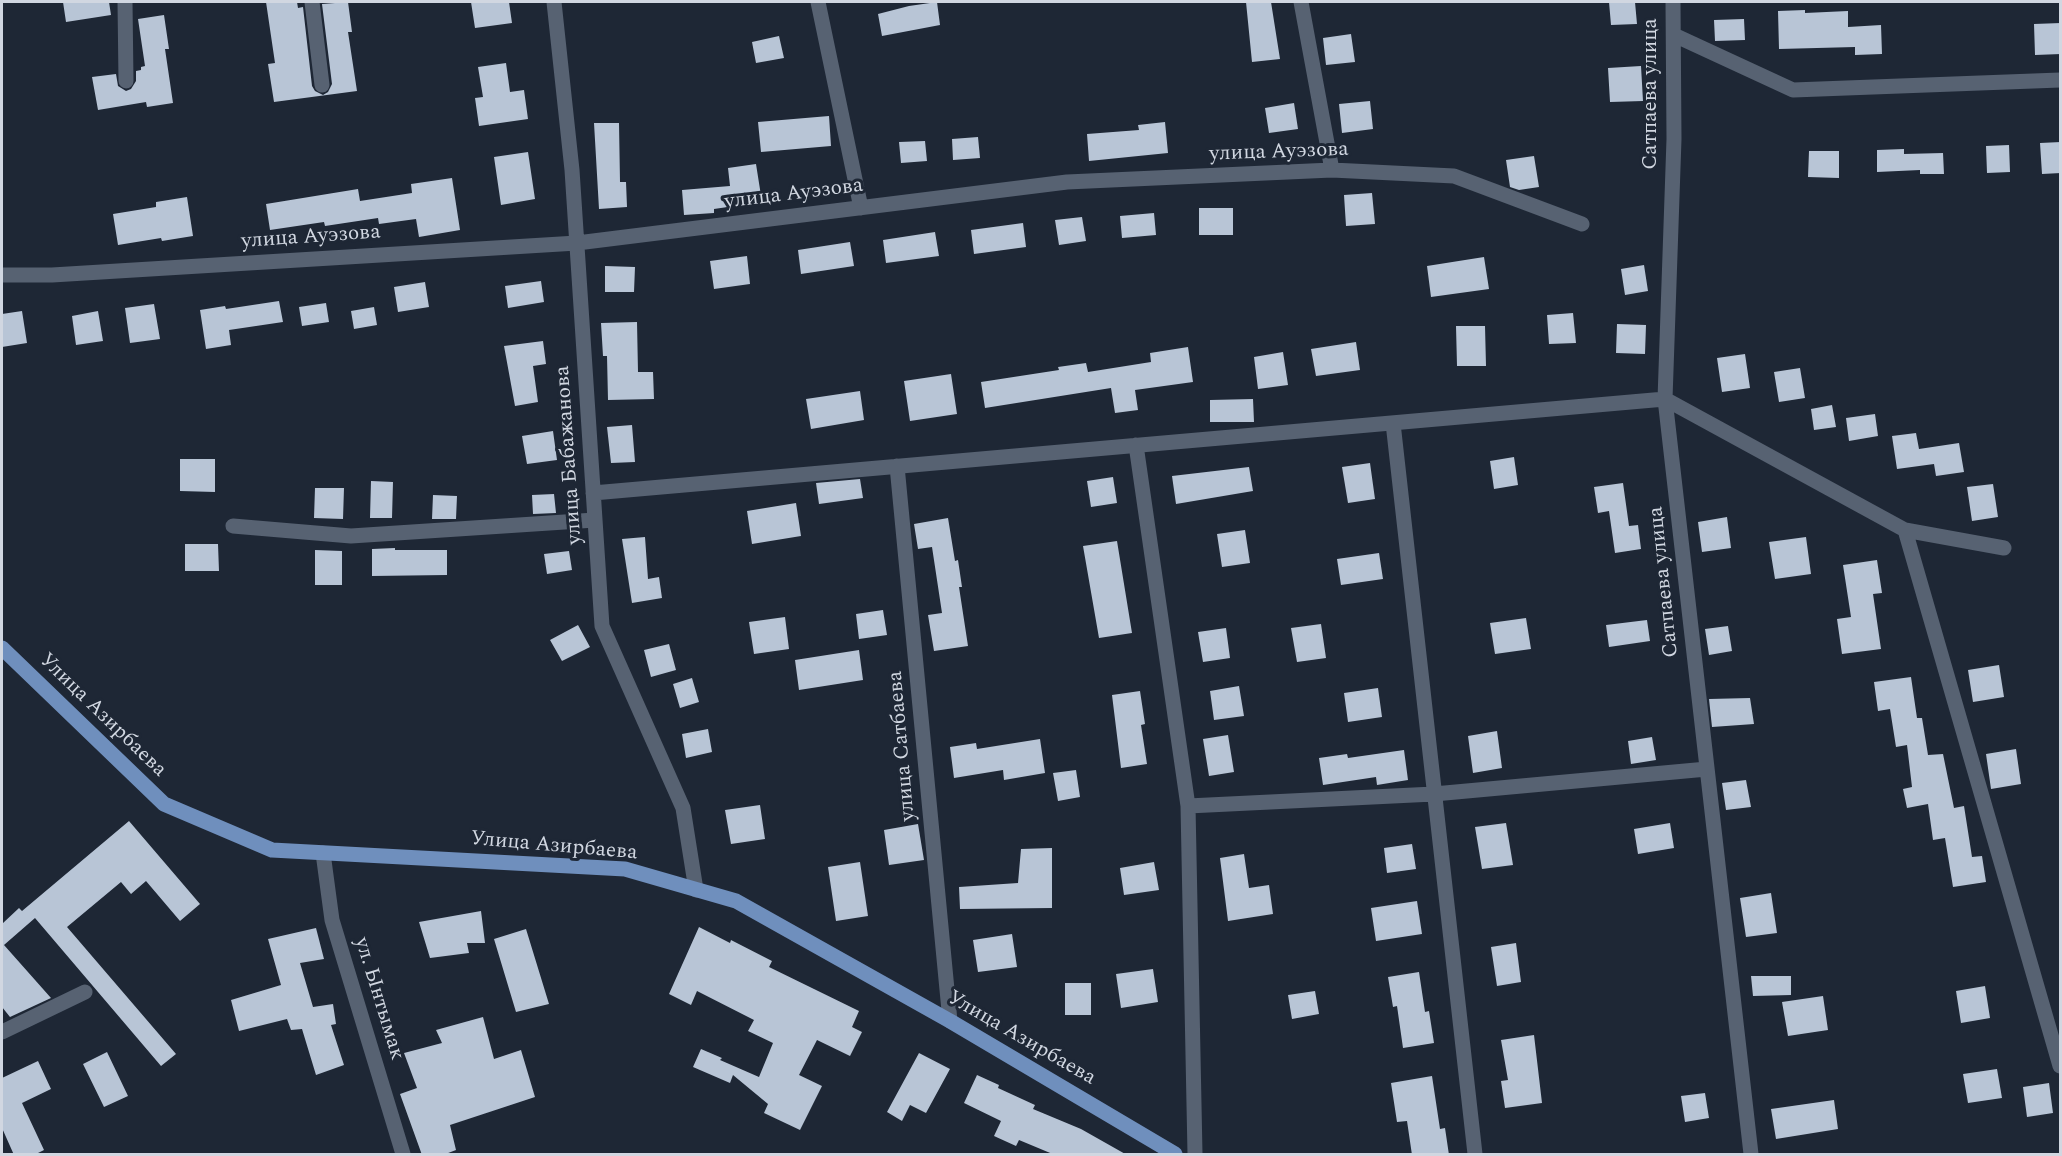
<!DOCTYPE html>
<meta charset="utf-8">
<style>
body{margin:0}
#map{position:relative;width:2062px;height:1156px;overflow:hidden;background:#1e2735;font-family:Spectral,serif}
canvas{display:block}
.frame{position:absolute;inset:0;border:3px solid #d1d7e1;pointer-events:none}
</style>
<div id="map">
<canvas width="2062" height="1156"></canvas>
<div class="frame"></div>
</div>
<script>
const context = document.querySelector('canvas').getContext('2d');
context.lineJoin = 'round';
function fillPath(path, color) { context.fillStyle = color; context.fill(path, 'evenodd'); }
const poly = rows => new Path2D(rows.map(r => 'M' + r).join(''));
function trace(path, color, width, dash) { context.strokeStyle = color; context.lineWidth = width; context.lineCap = dash ? 'butt' : 'round'; context.setLineDash(dash || []); context.stroke(path); }
function drawText(font, color, halo, rows, align = 'center') {
  context.font = font + ' Spectral,serif'; context.lineWidth = 6; context.setLineDash([]); context.textBaseline = 'middle'; context.strokeStyle = halo; context.fillStyle = color; for (const [text, x, y, turn = 0] of rows) {
    context.save(); context.translate(x, y); context.rotate((+turn || 0) * Math.PI / 180); context.textAlign = isNaN(turn) ? turn : align; if (halo) context.strokeText(text, 0, 0); context.fillText(text, 0, 0); context.restore();
  }
}
fillPath(poly([
 [63,2,109,2,111,15,66,22],
 [266,2,297,2,298,8,303,7,312,86,315,91,323,95,328,92,332,84,322,4,348,2,352,32,348,32,357,91,274,102,268,64,275,63],
 [471,2,509,2,512,23,475,28],
 [937,2,940,25,882,36,878,14,909,6],
 [1246,2,1271,2,1280,59,1252,62],
 [1609,2,1635,2,1637,24,1611,25],
 [1805,10,1805,13,1848,11,1848,27,1881,25,1882,54,1855,55,1855,47,1779,49,1778,11],
 [164,15,169,49,165,49,173,103,147,107,146,102,98,110,92,77,116,74,118,86,126,91,131,89,136,81,136,71,141,70,141,67,145,66,138,19],
 [1744,19,1745,40,1715,41,1714,20],
 [2061,23,2061,54,2035,55,2034,24],
 [1351,34,1355,62,1326,65,1323,38],
 [779,36,784,58,756,63,752,42],
 [506,63,510,92,524,90,528,119,479,126,475,98,483,97,478,67],
 [1641,66,1643,101,1610,102,1608,68],
 [1370,101,1373,129,1342,133,1339,104],
 [1294,103,1298,129,1269,133,1265,108],
 [829,116,831,146,761,152,758,122],
 [1165,122,1168,153,1089,161,1087,134,1139,130,1138,125],
 [594,123,619,123,620,182,626,182,627,207,599,209],
 [978,137,980,158,953,160,952,139],
 [925,141,927,161,901,163,899,142],
 [2061,142,2061,173,2042,174,2040,143],
 [2009,145,2010,172,1987,173,1986,146],
 [1904,149,1904,154,1943,153,1944,174,1920,174,1920,170,1877,172,1877,150],
 [1809,151,1839,151,1839,178,1808,177],
 [528,152,535,199,501,205,494,157],
 [1534,156,1539,187,1519,190,1510,187,1506,160],
 [756,164,762,202,714,209,714,213,684,215,682,190,730,186,728,168],
 [452,178,460,230,419,237,416,219,379,224,378,218,325,226,324,222,270,230,266,204,358,189,360,201,412,193,411,184],
 [1372,193,1375,224,1346,226,1344,195],
 [187,197,193,236,162,241,161,238,118,245,113,214,156,207,156,202],
 [1199,208,1233,208,1233,235,1199,235],
 [1154,213,1156,235,1122,238,1120,216],
 [1082,217,1086,241,1059,245,1055,220],
 [1023,223,1026,247,974,254,971,230],
 [935,232,939,256,886,263,883,240],
 [850,242,854,266,801,274,798,250],
 [747,256,750,284,714,289,710,261],
 [1484,257,1489,289,1431,297,1427,266],
 [1644,265,1648,291,1625,295,1621,269],
 [605,266,635,267,634,292,605,292],
 [541,281,544,302,508,308,505,286],
 [425,282,429,307,398,312,394,287],
 [279,301,283,322,229,330,231,345,206,349,200,310,225,306,226,309],
 [326,303,329,322,302,326,299,307],
 [154,304,160,339,130,343,125,308],
 [374,307,377,325,354,329,351,311],
 [22,311,27,343,2,347,2,314],
 [98,311,103,341,76,345,72,316],
 [1573,313,1576,343,1549,344,1547,315],
 [637,322,638,372,653,372,654,399,608,400,607,356,603,356,601,323],
 [1617,324,1646,325,1645,354,1616,353],
 [1456,326,1485,326,1486,366,1457,366],
 [543,341,546,364,533,366,538,402,515,406,504,346],
 [1356,342,1360,370,1316,376,1311,349],
 [1188,347,1193,382,1135,390,1138,410,1115,413,1111,388,985,408,981,382,1059,370,1058,367,1086,363,1088,372,1151,362,1150,353],
 [1283,352,1288,385,1258,389,1254,357],
 [1745,354,1750,388,1722,392,1717,358],
 [1800,368,1805,398,1779,402,1774,372],
 [951,374,957,414,910,421,904,381],
 [860,391,864,420,811,429,806,399],
 [1253,399,1254,422,1210,422,1210,400],
 [1832,405,1836,427,1814,430,1811,409],
 [1875,414,1878,436,1849,441,1846,418],
 [632,425,635,462,611,463,607,427],
 [553,431,557,460,527,464,522,436],
 [1916,433,1919,449,1959,443,1964,472,1936,476,1934,464,1897,469,1892,436],
 [1514,457,1518,485,1494,489,1490,461],
 [180,459,215,459,215,492,180,491],
 [1370,463,1375,499,1348,503,1342,467],
 [1249,467,1253,491,1176,504,1172,476],
 [1113,477,1117,503,1091,507,1087,481],
 [860,479,863,498,819,504,816,483],
 [371,481,393,482,392,518,370,518],
 [1623,483,1629,526,1638,525,1641,549,1615,553,1609,511,1598,513,1594,487],
 [1993,484,1998,517,1972,521,1967,487],
 [315,488,344,488,343,519,314,518],
 [554,494,556,513,533,514,532,495],
 [433,495,457,496,456,519,432,519],
 [796,503,801,536,752,544,747,511],
 [1727,517,1731,548,1702,552,1698,522],
 [948,518,955,561,958,560,962,587,959,587,968,646,934,651,928,615,942,613,932,547,918,549,914,524],
 [1245,530,1250,563,1222,567,1217,534],
 [645,537,648,579,659,577,662,598,632,603,622,539],
 [1806,537,1811,574,1775,579,1769,542],
 [1117,541,1132,633,1099,638,1083,546],
 [185,544,218,544,219,571,185,571],
 [395,548,395,550,447,550,447,575,372,576,372,549],
 [315,550,342,551,342,585,315,585],
 [569,551,572,570,547,574,544,554],
 [1379,553,1383,579,1341,585,1337,559],
 [1877,560,1882,593,1873,594,1881,649,1842,654,1837,619,1851,617,1843,565],
 [883,610,887,635,859,639,856,614],
 [785,617,789,649,754,654,749,622],
 [1526,618,1531,649,1495,654,1490,623],
 [1647,620,1650,641,1609,647,1606,625],
 [1321,624,1326,658,1297,662,1291,628],
 [578,625,590,647,562,661,550,640],
 [1728,626,1732,651,1709,655,1705,629],
 [1226,628,1230,658,1203,662,1198,632],
 [669,644,676,670,651,677,644,650],
 [859,650,863,680,799,690,795,660],
 [1999,665,2004,697,1973,702,1968,670],
 [1911,677,1917,718,1922,718,1928,755,1943,754,1954,808,1964,806,1972,857,1982,856,1986,882,1953,887,1945,838,1933,840,1928,804,1907,808,1903,789,1912,787,1907,745,1896,747,1890,709,1878,711,1874,682],
 [692,678,699,702,680,708,673,684],
 [1239,686,1244,716,1214,720,1210,691],
 [1378,688,1382,717,1348,722,1344,693],
 [1140,691,1145,724,1141,725,1147,764,1121,768,1112,695],
 [1750,698,1754,724,1712,727,1709,699],
 [708,729,712,752,686,758,682,734],
 [1497,731,1502,768,1473,773,1468,736],
 [1228,735,1234,772,1209,776,1203,739],
 [1652,737,1656,760,1631,764,1628,741],
 [1040,739,1045,773,1004,780,1003,770,954,778,950,747,976,743,977,749],
 [2016,749,2021,784,1991,789,1986,754],
 [1404,750,1408,780,1377,785,1376,777,1323,785,1319,758,1347,754,1348,758],
 [1076,770,1080,797,1058,801,1053,773],
 [1746,780,1751,807,1726,810,1722,783],
 [760,805,765,839,731,844,725,810],
 [129,821,200,904,180,921,146,881,131,894,121,882,67,927,176,1054,161,1066,35,918,4,945,51,998,10,1017,2,1007,2,924,19,908,22,911],
 [1506,823,1513,865,1482,869,1475,827],
 [1670,823,1674,848,1638,854,1634,829],
 [918,824,924,860,889,865,884,830],
 [1412,844,1416,869,1387,873,1384,848],
 [1052,848,1052,908,960,909,959,887,1018,883,1021,849],
 [1244,854,1249,888,1269,885,1273,914,1228,921,1220,858],
 [860,862,868,916,836,921,828,867],
 [1154,862,1159,890,1124,895,1120,868],
 [1771,893,1777,933,1746,937,1740,898],
 [1417,901,1422,934,1376,941,1371,908],
 [481,911,485,943,467,943,469,953,430,958,419,922],
 [699,927,730,943,731,940,772,961,769,967,859,1011,852,1027,862,1032,850,1056,817,1040,799,1075,822,1086,800,1130,764,1113,768,1104,733,1075,730,1083,693,1067,701,1049,722,1058,720,1060,759,1077,773,1043,748,1031,754,1020,697,991,691,1005,669,994],
 [316,928,324,959,300,963,313,1007,333,1004,336,1024,331,1025,344,1065,316,1075,302,1029,291,1030,287,1019,239,1031,231,1000,281,985,268,939],
 [526,929,549,1004,516,1012,494,939],
 [1012,934,1017,967,978,972,973,940],
 [1516,943,1521,982,1497,986,1491,947],
 [1153,969,1158,1002,1121,1008,1116,974],
 [1419,972,1425,1012,1429,1011,1434,1043,1403,1048,1397,1006,1393,1007,1388,977],
 [1751,976,1791,976,1791,995,1753,996],
 [1065,983,1091,983,1091,1015,1065,1015],
 [1985,986,1990,1018,1961,1023,1956,991],
 [1315,991,1319,1014,1292,1019,1288,995],
 [1823,996,1828,1030,1788,1036,1782,1002],
 [483,1017,494,1059,521,1050,535,1097,450,1125,456,1150,443,1155,422,1155,400,1094,417,1088,404,1053,442,1043,436,1030],
 [1534,1035,1542,1103,1505,1108,1501,1081,1508,1080,1501,1040],
 [107,1052,128,1096,104,1107,83,1064],
 [919,1053,950,1069,926,1113,910,1105,902,1121,887,1112],
 [38,1061,51,1089,22,1103,44,1150,34,1155,14,1155,2,1128,2,1078],
 [1997,1069,2002,1098,1968,1103,1963,1074],
 [977,1075,999,1085,998,1088,1035,1105,1033,1109,1081,1129,1127,1155,1055,1155,1019,1140,1016,1146,994,1136,1001,1121,964,1103],
 [1432,1076,1440,1129,1445,1128,1449,1155,1412,1155,1407,1121,1397,1122,1391,1083],
 [2049,1083,2053,1113,2027,1117,2023,1087],
 [1705,1093,1709,1118,1685,1122,1681,1096],
 [1834,1100,1838,1129,1776,1139,1771,1109]
]), '#b8c5d6');
trace(poly([
 [125,2,126,81],
 [312,2,322,85],
 [554,2,572,170,602,626,683,808,696,890],
 [818,2,861,208],
 [1301,2,1332,170],
 [1673,2,1674,139,1665,399,1751,1154],
 [1674,35,1793,90,2060,80],
 [2,275,52,275,577,243,1067,182,1332,170,1454,176,1582,224],
 [1393,423,1475,1154],
 [1136,445,1188,806,1195,1154],
 [897,466,950,1021],
 [593,493,1665,399,1905,530,2004,548],
 [233,526,351,536,595,520],
 [1905,530,2060,1066],
 [1188,806,1434,794,1707,769],
 [323,853,332,920,403,1154],
 [2,1032,85,992]
]), '#576272', 15);
trace(poly([
 [2,648,164,804,272,850,625,869,736,901,950,1021,1175,1154]
]), '#6f8fbd', 15);
drawText('21px', '#d1d7e1', '#1e2735', [
 ["Сатпаева улица",1652,94,-90],
 ["улица Ауэзова",1279,153,-2],
 ["улица Ауэзова",794,195,-7],
 ["улица Ауэзова",311,238,-4],
 ["улица Бабажанова",570,455,-94],
 ["Сатпаева улица",1665,582,-96],
 ["Улица Азирбаева",102,716,44],
 ["улица Сатбаева",903,746,-95],
 ["Улица Азирбаева",554,847,5],
 ["ул. Ынтымак",378,999,73],
 ["Улица Азирбаева",1021,1039,30]
]);
</script>
